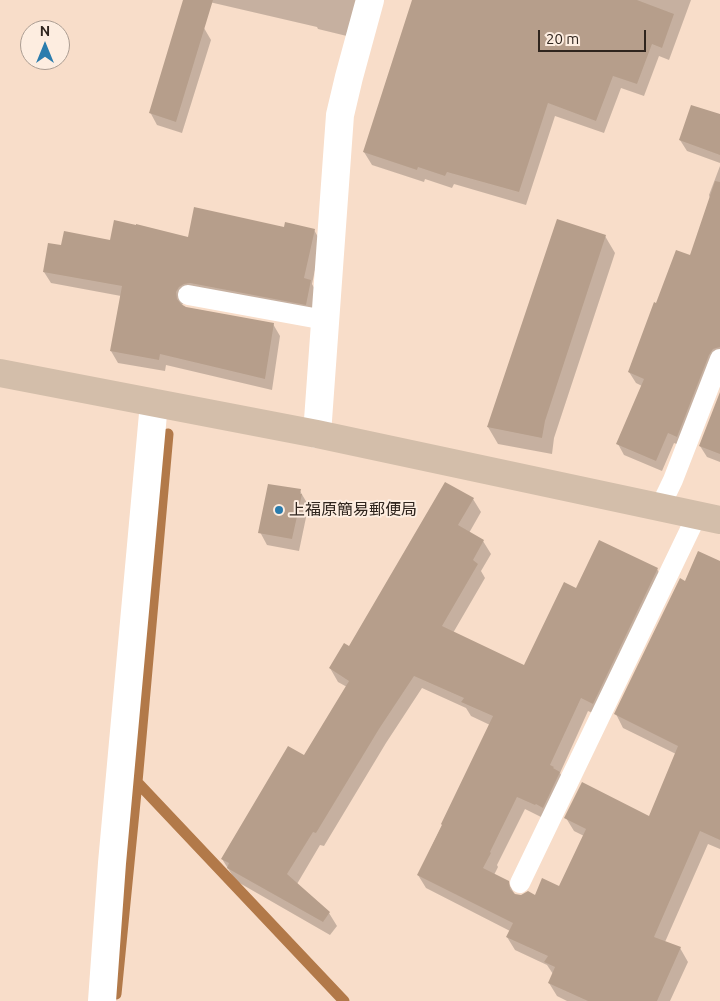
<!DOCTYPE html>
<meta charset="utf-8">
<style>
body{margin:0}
#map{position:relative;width:720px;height:1001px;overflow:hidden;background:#f8ddc9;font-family:Ubuntu,sans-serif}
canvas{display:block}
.north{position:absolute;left:20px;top:20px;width:50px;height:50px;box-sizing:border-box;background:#fdede0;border:1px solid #ab9d92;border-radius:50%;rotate:0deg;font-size:14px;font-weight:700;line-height:20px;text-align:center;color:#2f251e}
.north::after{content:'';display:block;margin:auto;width:18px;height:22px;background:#2a7cad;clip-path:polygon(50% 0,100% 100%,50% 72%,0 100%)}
.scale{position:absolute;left:538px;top:30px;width:108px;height:22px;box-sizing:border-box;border:2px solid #2f251e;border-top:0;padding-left:6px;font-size:15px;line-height:18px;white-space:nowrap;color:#2f251e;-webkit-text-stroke:4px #fdede0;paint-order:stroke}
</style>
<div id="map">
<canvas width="720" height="1001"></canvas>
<div class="north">N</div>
<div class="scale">20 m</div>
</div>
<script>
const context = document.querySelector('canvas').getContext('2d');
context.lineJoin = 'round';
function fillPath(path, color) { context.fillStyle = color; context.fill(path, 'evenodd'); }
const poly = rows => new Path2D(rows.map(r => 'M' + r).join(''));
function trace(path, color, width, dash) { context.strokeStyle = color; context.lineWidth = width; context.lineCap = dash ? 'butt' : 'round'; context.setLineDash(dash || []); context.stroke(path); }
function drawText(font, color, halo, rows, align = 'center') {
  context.font = font + ' Ubuntu,"Noto Sans JP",sans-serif'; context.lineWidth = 4; context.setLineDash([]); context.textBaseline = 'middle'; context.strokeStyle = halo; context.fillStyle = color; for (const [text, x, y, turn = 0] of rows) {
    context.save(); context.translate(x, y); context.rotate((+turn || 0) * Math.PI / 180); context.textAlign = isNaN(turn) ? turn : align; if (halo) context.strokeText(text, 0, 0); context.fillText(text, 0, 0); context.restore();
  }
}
fillPath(poly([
 [204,0,366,0,355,38,318,29,317,27,205,1],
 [414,0,691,0,669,60,659,56,644,96,621,88,604,133,555,116,526,205,454,184,452,188,425,179,424,182,372,165,364,152],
 [204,28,211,40,182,133,157,125,150,112],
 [720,116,720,163,687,151,680,140],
 [720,166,720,360,684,447,674,443,662,471,624,455,618,444,642,386,636,383,629,372,657,304,691,256,710,198,709,195],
 [285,228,314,230,321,242,312,284,317,293,313,316,186,299,182,305,183,307,273,324,280,336,272,390,166,365,165,371,118,363,111,351,121,296,51,283,44,272,62,246,111,241,189,238],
 [605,236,615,253,554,438,552,454,498,444,488,427],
 [720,395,720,462,707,457,700,446],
 [300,491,307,503,307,505,308,508,299,551,267,545,260,532],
 [473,499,481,512,469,533,483,541,491,554,481,571,485,578,453,633,525,666,577,590,657,569,665,583,601,717,588,711,560,773,567,786,543,818,525,809,497,865,498,867,494,875,508,882,515,895,535,896,560,888,584,836,574,831,566,818,650,818,676,754,623,728,616,714,686,582,720,563,720,849,708,844,665,942,680,948,688,962,670,1001,567,1001,557,996,549,983,553,974,547,965,515,950,507,937,510,931,426,888,418,875,490,725,471,716,466,708,422,688,386,743,324,846,320,845,297,884,329,913,337,926,330,935,236,881,222,859,304,756,347,687,338,682,330,668,349,647]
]), '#0003');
trace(poly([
 [137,782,344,1001],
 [116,994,137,782,168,434]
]), '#b27949', 11);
fillPath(poly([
 [183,0,213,0,176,122,149,113],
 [412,0,637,0,674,14,662,48,652,44,637,84,613,76,596,121,548,103,519,192,447,172,445,176,418,167,417,170,363,152],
 [691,105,720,114,720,155,679,140],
 [715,181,720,182,720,347,713,349,709,355,677,437,668,433,656,461,616,444,644,379,628,372,654,302,656,303,676,250,690,255],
 [194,207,284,227,285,222,315,229,304,278,311,280,306,305,190,283,184,284,179,287,176,292,177,299,181,304,186,307,274,323,265,379,160,354,159,360,110,351,122,286,43,272,48,243,61,245,64,231,110,240,114,220,136,225,136,224,188,237],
 [557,219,606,235,545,421,542,438,487,427],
 [720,392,720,454,699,446],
 [445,482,474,498,458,525,484,540,473,560,478,564,442,626,524,665,564,582,576,588,599,540,658,568,593,704,581,698,550,765,554,767,553,768,560,772,543,808,536,804,535,805,517,797,490,852,491,853,483,868,509,881,510,889,515,894,521,895,528,891,535,895,542,878,559,886,586,829,564,818,582,782,649,816,678,746,614,714,680,578,685,581,698,551,720,561,720,840,700,831,654,937,681,947,657,1001,588,1001,548,983,555,967,544,962,548,956,506,937,513,923,417,875,442,825,441,824,493,716,461,702,464,698,414,676,379,729,316,833,313,832,287,874,330,912,323,922,227,868,229,863,221,859,288,746,304,755,349,681,329,668,344,643,349,646],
 [268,484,301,489,300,494,302,494,292,539,258,533]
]), '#b69e8b');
trace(poly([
 [188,295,325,320],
 [660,507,673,480,720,359],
 [520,883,697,515]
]), '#fff', 20);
trace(poly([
 [317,434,340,115,349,77,370,0],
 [102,1001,112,863,154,403]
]), '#fff', 28);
trace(poly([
 [0,373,317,434,720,520]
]), '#d3beaa', 28);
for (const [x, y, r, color] of [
 [279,510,5,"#2a7cad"]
]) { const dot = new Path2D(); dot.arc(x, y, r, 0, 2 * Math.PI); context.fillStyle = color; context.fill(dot); trace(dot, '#fdede0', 2); }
drawText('16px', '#2f251e', '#fdede0', [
 ["上福原簡易郵便局",289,510]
], 'left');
</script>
